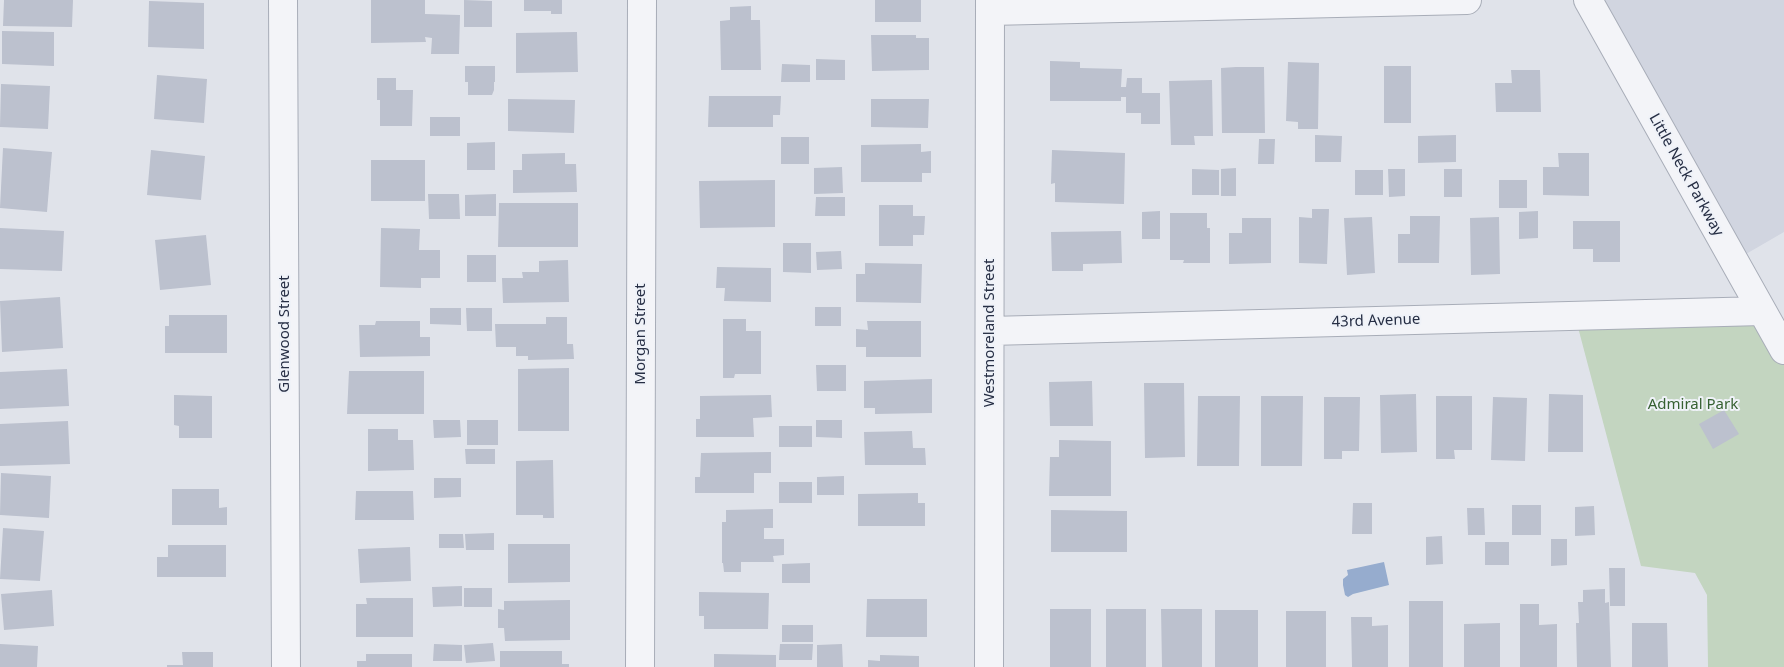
<!DOCTYPE html>
<style>
body{margin:0}
canvas{display:block;background:#e0e3ea}
</style>
<canvas width="1784" height="667"></canvas>
<script>
const context = document.querySelector('canvas').getContext('2d');
context.lineJoin = 'round';
function fillPath(path, color) { context.fillStyle = color; context.fill(path, 'evenodd'); }
const poly = rows => new Path2D(rows.map(r => 'M' + r).join(''));
function trace(path, color, width, dash) { context.strokeStyle = color; context.lineWidth = width; context.lineCap = dash ? 'butt' : 'round'; context.setLineDash(dash || []); context.stroke(path); }
function drawText(font, color, halo, rows, align = 'center') {
  context.font = font + ' "Noto Sans",sans-serif'; context.lineWidth = 4; context.setLineDash([]); context.textBaseline = 'middle'; context.strokeStyle = halo; context.fillStyle = color; for (const [text, x, y, turn = 0] of rows) {
    context.save(); context.translate(x, y); context.rotate((+turn || 0) * Math.PI / 180); context.textAlign = isNaN(turn) ? turn : align; if (halo) context.strokeText(text, 0, 0); context.fillText(text, 0, 0); context.restore();
  }
}
fillPath(poly([
 [1588,0,1784,0,1784,232,1734,261]
]), '#d1d5e0');
fillPath(poly([
 [1762,311,1784,350,1784,667,1708,667,1707,595,1695,573,1641,566,1575,316]
]), '#c3d5c0');
fillPath(poly([
 [1384,562,1389,585,1353,594,1348,597,1345,595,1343,585,1343,579,1348,575,1347,570]
]), '#96acce');
fillPath(poly([
 [4,0,73,0,72,27,3,26],
 [371,0,425,0,425,14,460,15,459,54,431,54,432,38,425,37,426,42,371,43],
 [464,0,492,1,492,27,464,27],
 [524,0,562,0,562,14,551,14,551,11,524,11],
 [875,0,921,0,921,22,875,22],
 [149,1,204,3,204,49,148,47],
 [751,6,751,20,760,20,761,70,721,70,720,21,730,20,730,7],
 [2,31,54,32,54,66,2,64],
 [577,32,578,72,516,73,516,33],
 [871,35,916,35,916,38,929,38,929,70,872,71],
 [816,59,845,60,845,80,816,80],
 [1050,61,1080,62,1080,68,1122,69,1121,87,1126,87,1127,78,1142,78,1142,93,1160,93,1160,124,1141,124,1141,113,1126,113,1126,97,1121,97,1121,101,1050,101],
 [1288,62,1319,63,1318,129,1298,129,1298,122,1286,121],
 [782,64,810,65,810,82,781,82],
 [465,66,495,66,495,82,494,82,494,90,492,95,468,95,468,82,465,82],
 [1384,66,1411,66,1411,123,1384,123],
 [1236,67,1264,67,1265,133,1222,133,1221,68],
 [1511,70,1540,70,1541,112,1496,112,1495,83,1512,83],
 [157,75,207,79,204,123,154,119],
 [377,78,396,78,396,90,413,90,412,126,380,126,380,100,377,100],
 [1212,80,1213,136,1194,136,1195,145,1171,145,1169,81],
 [1,84,50,86,48,129,0,127],
 [709,96,781,96,780,115,773,115,773,127,708,127],
 [508,99,575,100,574,133,508,131],
 [871,99,929,99,928,128,871,127],
 [430,117,460,117,460,136,430,136],
 [1315,135,1342,136,1341,162,1315,162],
 [1456,135,1456,162,1418,163,1418,136],
 [781,137,809,137,809,164,781,164],
 [1259,139,1275,139,1274,164,1258,164],
 [495,142,495,170,467,170,467,143],
 [921,144,921,152,931,151,931,173,922,173,922,182,861,182,861,145],
 [3,148,52,152,47,212,0,208],
 [151,150,205,156,201,200,147,195],
 [1052,150,1125,153,1124,204,1055,202,1055,183,1051,184],
 [565,153,565,164,576,164,577,192,513,193,513,170,522,170,522,154],
 [1558,153,1589,153,1589,196,1543,195,1543,167,1559,167],
 [371,160,425,160,425,201,371,201],
 [842,167,843,193,814,194,814,168],
 [1236,168,1236,196,1221,196,1221,169],
 [1192,169,1219,170,1219,195,1192,195],
 [1388,169,1405,169,1405,196,1389,197],
 [1444,169,1462,169,1462,197,1444,197],
 [1355,170,1383,170,1383,195,1355,195],
 [775,180,775,227,700,228,699,181],
 [1499,180,1527,180,1527,208,1499,208],
 [428,194,459,194,460,219,429,219],
 [496,194,496,216,465,216,465,195],
 [816,197,845,197,845,216,815,216],
 [499,203,578,203,578,247,498,247],
 [879,205,913,205,913,216,925,216,924,235,913,235,913,246,879,246],
 [1312,209,1329,209,1327,264,1299,263,1299,217,1312,218],
 [1160,211,1160,239,1142,239,1142,212],
 [1538,211,1538,238,1519,239,1519,212],
 [1170,213,1207,213,1207,228,1210,228,1210,263,1183,263,1184,260,1170,260],
 [1410,216,1440,216,1439,263,1398,263,1398,234,1410,234],
 [1372,217,1375,273,1347,275,1344,218],
 [1499,217,1500,274,1471,275,1470,218],
 [1242,218,1271,218,1271,263,1229,264,1229,233,1242,233],
 [1573,221,1620,221,1620,262,1593,262,1593,249,1573,249],
 [0,228,64,231,62,271,0,269],
 [381,228,420,229,419,250,440,250,440,278,421,278,421,288,380,287],
 [1121,231,1122,263,1083,264,1083,271,1052,271,1051,232],
 [206,235,211,285,160,290,155,240],
 [783,243,811,243,811,273,783,272],
 [841,251,842,269,817,270,816,252],
 [467,255,496,255,496,282,467,282],
 [568,260,569,302,503,303,502,278,523,278,522,272,539,272,539,261],
 [865,263,922,264,921,303,856,302,856,274,865,274],
 [717,267,771,268,771,302,724,301,725,288,716,288],
 [60,297,63,348,2,352,0,301],
 [815,307,841,307,841,326,815,326],
 [430,308,461,308,461,325,430,324],
 [466,308,492,308,492,331,467,331],
 [169,315,227,315,227,353,165,353,165,326,169,326],
 [546,317,567,317,567,344,573,344,574,359,528,360,528,356,516,356,516,347,496,347,495,324,546,324],
 [723,319,746,319,746,331,761,331,761,374,735,374,734,378,723,378],
 [376,321,420,321,420,337,430,337,430,356,360,357,359,325,375,325],
 [867,321,921,321,921,357,866,357,866,347,856,347,856,329,868,330],
 [816,365,846,365,846,391,817,391],
 [569,368,569,431,518,431,518,369],
 [67,369,69,406,0,409,0,372],
 [349,371,424,371,424,414,347,414],
 [932,379,932,413,875,414,875,408,864,408,864,381],
 [1092,381,1093,426,1050,426,1049,382],
 [1144,383,1184,383,1185,457,1145,458],
 [1416,394,1417,452,1381,453,1380,395],
 [1549,394,1583,395,1583,452,1548,452],
 [174,395,212,396,212,438,179,438,179,426,174,425],
 [771,395,772,417,753,418,754,437,696,437,696,419,700,419,700,396],
 [1198,396,1240,396,1239,466,1197,466],
 [1261,396,1303,396,1302,466,1261,466],
 [1436,396,1472,396,1472,450,1454,450,1455,459,1436,459],
 [1324,397,1360,397,1359,451,1342,451,1342,459,1324,459],
 [1493,397,1527,398,1525,461,1491,460],
 [1724,410,1739,434,1713,449,1699,424],
 [433,420,460,420,461,437,434,438],
 [467,420,498,420,498,445,467,445],
 [816,420,842,420,842,438,816,437],
 [68,421,70,464,0,466,0,424],
 [779,426,812,426,812,447,779,447],
 [368,429,398,429,398,440,413,440,414,470,368,471],
 [912,431,913,448,925,448,926,465,865,465,864,432],
 [1059,440,1111,441,1111,496,1049,496,1050,457,1059,457],
 [465,449,495,449,495,464,466,464],
 [771,452,771,473,754,473,754,493,695,493,695,477,700,477,701,453],
 [553,460,554,518,543,518,543,515,516,515,516,461],
 [1,473,51,476,49,518,0,515],
 [844,476,844,495,817,495,817,477],
 [434,478,461,478,461,497,434,498],
 [779,482,812,482,812,503,779,503],
 [172,489,219,489,219,508,227,507,227,525,172,525],
 [356,491,413,491,414,520,355,520],
 [918,493,918,503,925,503,925,526,858,526,858,494],
 [1353,503,1372,503,1372,534,1352,534],
 [1512,505,1541,505,1541,535,1512,535],
 [1594,506,1595,535,1575,536,1575,507],
 [1467,508,1484,508,1485,535,1468,535],
 [773,509,773,528,764,528,764,539,784,539,784,555,773,556,774,562,741,562,741,572,724,572,723,563,722,563,722,522,726,522,726,510],
 [1051,510,1127,511,1127,552,1051,552],
 [3,528,44,531,40,581,0,579],
 [494,533,494,550,466,550,465,534],
 [439,534,463,534,464,548,439,548],
 [1442,536,1443,564,1426,565,1426,537],
 [1551,539,1567,539,1567,565,1551,566],
 [1485,542,1509,542,1509,565,1485,565],
 [508,544,570,544,570,582,508,583],
 [168,545,226,545,226,577,157,577,157,557,168,557],
 [410,547,411,581,360,583,358,549],
 [810,563,810,583,782,583,782,564],
 [1609,568,1625,568,1625,606,1610,606],
 [462,586,462,606,433,607,432,587],
 [464,588,492,588,492,607,464,607],
 [1605,589,1605,603,1609,602,1611,667,1577,667,1576,623,1579,623,1578,602,1583,602,1583,590],
 [52,590,54,626,4,630,1,594],
 [699,592,769,593,768,629,704,629,704,616,699,616],
 [366,598,413,598,413,637,356,637,356,604,367,604],
 [867,599,927,599,927,637,866,637],
 [570,600,570,640,505,641,504,628,498,628,498,609,504,610,504,601],
 [1409,601,1443,601,1443,667,1409,667],
 [1520,604,1539,604,1539,625,1557,624,1557,667,1520,667],
 [1050,609,1091,609,1091,667,1050,667],
 [1106,609,1146,609,1146,667,1106,667],
 [1161,609,1202,609,1202,667,1162,667],
 [1215,610,1258,610,1258,667,1215,667],
 [1286,611,1326,611,1326,667,1286,667],
 [1351,617,1372,617,1372,626,1388,625,1388,667,1352,667],
 [1500,623,1500,667,1464,667,1464,624],
 [1632,623,1667,623,1668,667,1632,667],
 [782,625,813,625,813,642,782,642],
 [493,643,495,661,466,663,464,645],
 [0,644,38,646,37,667,0,667],
 [434,644,462,645,462,661,433,661],
 [780,644,813,644,812,660,779,660],
 [842,644,843,667,817,667,817,645],
 [500,651,562,651,562,664,569,664,569,667,500,667],
 [182,652,213,652,213,667,167,667,167,665,183,665],
 [366,654,412,654,412,667,357,667,357,661,366,661],
 [714,654,776,655,776,667,714,667],
 [880,655,919,656,919,667,868,667,868,660,880,661]
]), '#bcc1ce');
const minor = poly([
 [283,0,286,667],
 [1588,0,1784,350],
 [990,11,1467,0],
 [990,331,1762,311],
 [640,667,642,0],
 [989,667,990,0]
]);
trace(minor, '#a8adb8', 30);
trace(minor, '#f3f4f8', 28);
drawText('15px', '#262e44', '#eff2f8', [
 ["Little Neck Parkway",1686,175,61],
 ["43rd Avenue",1376,321,-2],
 ["Westmoreland Street",990,333,-90],
 ["Glenwood Street",285,334,-90],
 ["Morgan Street",641,334,-90]
]);
drawText('15px', '#366132', '#eff2f8', [
 ["Admiral Park",1693,405]
]);
</script>
